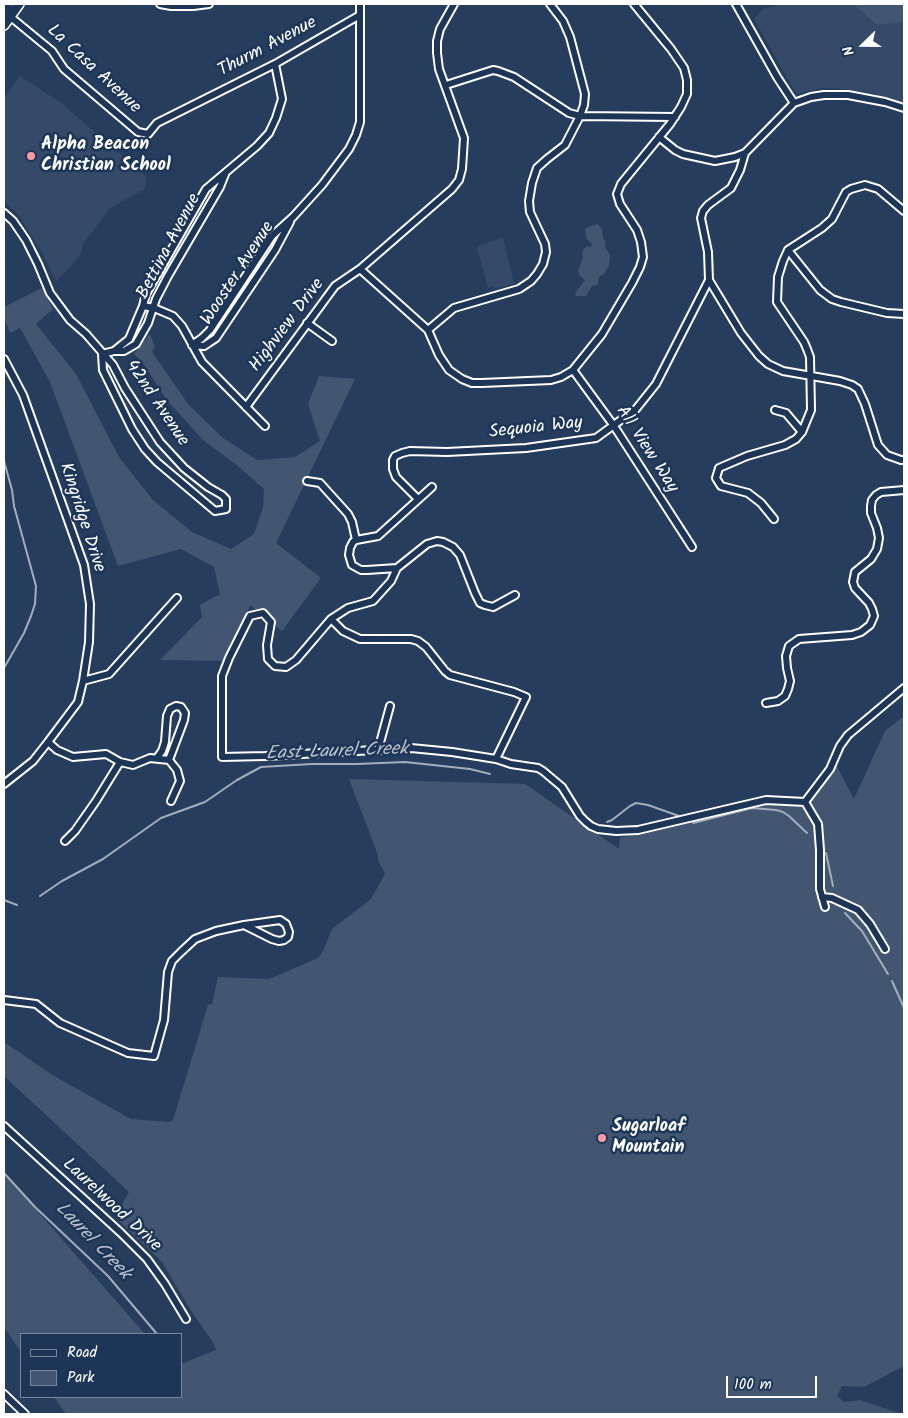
<!DOCTYPE html>
<style>
body{margin:0}
#map{position:relative;width:908px;height:1418px;overflow:hidden;background:#263d5e;font-family:Kalam,sans-serif}
canvas{display:block}
.frame{position:absolute;inset:0;border:5px solid #fff;pointer-events:none}
.legend{position:absolute;left:20px;top:1333px;width:162px;height:65px;box-sizing:border-box;background:#1d3557;border:1px solid #77869a;margin:0;padding:6px 9px;list-style:none;font-size:15px;color:#fff}
.legend li{display:flex;align-items:center;gap:10px;height:25px}
.legend b{width:25px;border:1px solid #77869a}
.north{position:absolute;left:838px;top:20px;width:50px;height:50px;-webkit-text-stroke:4px #1d3557;paint-order:stroke;rotate:248deg;font-size:14px;font-weight:700;line-height:20px;text-align:center;color:#fff}
.north::after{content:'';display:block;margin:auto;width:18px;height:22px;background:#fff;clip-path:polygon(50% 0,100% 100%,50% 72%,0 100%)}
.scale{position:absolute;left:726px;top:1376px;width:91px;height:22px;box-sizing:border-box;border:2px solid #fff;border-top:0;padding-left:6px;font-size:15px;line-height:18px;white-space:nowrap;color:#fff;-webkit-text-stroke:4px #1d3557;paint-order:stroke}
</style>
<div id="map">
<canvas width="908" height="1418"></canvas>
<div class="frame"></div>
<ul class="legend">
<li><b style="height:6px;background:#1d3557"></b>Road</li>
<li><b style="height:14px;background:#425672"></b>Park</li>
</ul>
<div class="north">N</div>
<div class="scale">100 m</div>
</div>
<script>
const context = document.querySelector('canvas').getContext('2d');
context.lineJoin = 'round';
function fillPath(path, color) { context.fillStyle = color; context.fill(path, 'evenodd'); }
const poly = rows => new Path2D(rows.map(r => 'M' + r).join(''));
function trace(path, color, width, dash) { context.strokeStyle = color; context.lineWidth = width; context.lineCap = dash ? 'butt' : 'round'; context.setLineDash(dash || []); context.stroke(path); }
function drawText(font, color, halo, rows, align = 'center') {
  context.font = font + ' Kalam,sans-serif'; context.lineWidth = 5; context.setLineDash([]); context.textBaseline = 'middle'; context.strokeStyle = halo; context.fillStyle = color; for (const [text, x, y, turn = 0] of rows) {
    context.save(); context.translate(x, y); context.rotate((+turn || 0) * Math.PI / 180); context.textAlign = isNaN(turn) ? turn : align; if (halo) context.strokeText(text, 0, 0); context.fillText(text, 0, 0); context.restore();
  }
}
fillPath(poly([
 [778,4,853,4,875,25,904,22,904,103,872,93,834,88,823,88,796,94,754,19,764,8,771,7],
 [20,76,60,102,146,176,145,189,110,208,83,244,80,256,56,282,45,258,20,217,4,201,4,98],
 [503,237,514,284,494,289,493,286,488,288,477,247]
]), '#344a68');
fillPath(poly([
 [853,4,904,4,904,22,876,25],
 [598,224,602,229,603,238,605,241,605,247,610,255,609,266,604,274,599,277,598,285,592,286,586,296,576,296,575,293,585,280,580,276,578,271,583,258,582,251,587,246,591,247,592,244,586,238,585,229,591,226],
 [42,288,53,309,36,324,76,374,119,457,153,500,192,532,231,549,254,534,263,507,264,489,239,467,203,440,167,400,143,363,134,354,150,334,155,347,152,352,188,404,223,438,257,460,295,457,320,441,308,404,319,376,355,379,276,543,321,578,282,631,250,605,230,661,160,660,202,617,200,605,220,594,214,567,181,549,118,566,50,382,20,328,10,333,4,318,4,307],
 [904,716,904,1366,864,1387,842,1386,837,1396,844,1402,860,1400,902,1414,66,1414,54,1397,181,1397,181,1364,216,1350,213,1342,193,1314,162,1262,115,1217,129,1192,4,1076,4,1042,54,1076,131,1119,169,1122,173,1120,208,1005,212,1004,218,977,269,979,318,958,323,951,332,929,371,899,385,874,378,860,378,855,349,779,525,784,619,849,620,838,659,830,766,798,804,799,821,779,833,759,854,799,885,731],
 [4,1173,145,1334,21,1334,21,1352,4,1327]
]), '#425672');
trace(poly([
 [4,461,12,490,14,506,36,586,35,604,31,616,24,633,4,668],
 [607,822,612,820,630,806,636,803,648,805,679,816],
 [693,823,752,808,776,810,783,812,789,816,807,833],
 [826,853,833,886],
 [40,896,62,881,103,859,161,818,205,802,237,780,261,767,312,764,357,764,405,762,470,769,490,774],
 [4,900,17,905],
 [845,913,862,931,888,974],
 [892,981,904,1008],
 [4,1173,35,1207,108,1276,157,1334]
]), '#a4aebb', 2);
const minor = poly([
 [160,4,171,6,193,6,209,4],
 [736,4,777,77,794,103],
 [7,14,52,51,64,69,138,132,148,134,157,123,275,64,360,15],
 [446,85,493,70,498,71,514,77,569,113,580,116,675,117],
 [659,137,675,150,683,154,715,161,735,157,745,153,794,103,811,97,824,95,848,95,885,102,904,108],
 [745,153,740,170,731,188,708,205,703,211,701,218,708,252,709,280,741,333,759,356,768,364,783,371,840,381,852,385,858,389,865,404,878,445,887,455,901,460,904,460],
 [4,213,13,221,26,240,38,264,50,293,70,320,86,334,113,365,125,388,160,442,184,468,208,487,222,495,226,499,226,509,215,511,157,462,145,449,132,429,103,370,102,354],
 [788,250,820,290,832,299,841,302,887,313,904,314],
 [360,269,428,330,439,355,449,370,462,379,472,383,482,383,551,380,561,377,573,370,602,334,632,283,640,267,643,257,641,242,637,230,620,204,617,194,621,184,670,124,681,107,687,94,687,80,684,68,671,49,634,4],
 [143,306,154,308,173,316,182,326,202,362,265,426],
 [307,323,332,341],
 [428,330,454,308,519,289,531,281,537,274,543,264,546,252,545,244,530,212,529,201,532,183,537,168,547,159,565,145,580,116,584,105,585,94,570,37,563,21,550,4],
 [192,345,202,338,210,330,272,236,293,217,322,185,349,149,356,135,360,122,360,4],
 [192,345,204,346,216,338,275,250,290,222],
 [114,351,129,339,143,306,146,294,206,189,257,146,269,133,276,118,282,99,275,64],
 [102,354,114,351,124,351,136,344,148,323,156,299,168,276,220,187,226,172],
 [4,359,23,395,84,565,90,604,89,642,83,681,78,702,48,742,33,761,4,784],
 [573,370,614,426,692,547],
 [246,407,335,286,360,269,452,189,459,180,462,169,464,138,439,69,437,53,437,41,440,29,454,4],
 [775,410,786,413,802,432],
 [307,481,320,483,348,514,352,522,356,540],
 [432,487,378,536,356,540,353,542,350,548,349,555,352,565,361,570,367,570,397,568,391,581,373,601,348,608,331,619,296,660,286,667,275,666,268,659,267,645,271,622,263,613,250,616,229,658,222,676,222,757,265,756,411,748,452,752,496,759,511,764,538,768,543,771,562,787,580,816,586,822,591,826,598,829,616,831,638,830,766,800,805,802],
 [418,499,396,477,393,469,393,460,395,456,402,453,410,451,447,452,526,448,596,438,636,409,656,384,709,280],
 [774,519,761,503,748,493,721,486,716,478,719,468,747,456,785,445,796,439,802,432,811,410,810,357,807,349,804,342,777,302,778,277,783,261,788,250,822,228,832,219,846,192,851,189,865,185,878,189,904,211],
 [397,568,427,544,437,541,443,542,453,547,460,555,475,593,480,603,485,605,493,607,515,595],
 [331,619,343,631,360,639,411,639,418,641,426,647,445,671,450,675,514,692,526,697,496,759],
 [83,681,109,674,177,598],
 [766,703,778,701,785,696,788,689,790,681,787,668,786,656,789,646,799,639,852,635,861,632,870,625,874,616,872,609,869,603,855,588,853,582,855,572,871,559,877,549,879,538,877,528,871,513,871,506,872,500,876,495,881,492,904,490],
 [48,742,57,750,73,757,106,754,120,762,133,765,150,758,169,760,177,770,180,781,171,801],
 [378,750,390,706],
 [157,758,162,751,165,742,167,716,170,709,176,706,181,707,185,713,184,720,169,760],
 [805,802,830,769,840,746,848,735,904,688],
 [805,802,818,824,820,850,820,889,825,907],
 [65,841,75,831,96,801,120,762],
 [822,897,832,898,858,910,870,924,885,949],
 [4,1000,36,1004,60,1023,128,1053,154,1056,164,1020,168,972,172,961,181,952,195,939,216,931,244,925,280,920,286,924,289,932,288,937,284,940,279,941,272,939,244,925],
 [4,1126,121,1233,147,1259,165,1284,186,1319],
 [4,1394,25,1414]
]);
const major = poly([
 [4,10,8,4],
 [4,25,19,4]
]);
trace(minor, '#fff', 10);
trace(major, '#fff', 12);
trace(minor, '#1d3557', 6);
trace(major, '#1d3557', 9);
for (const [x, y, r, color] of [
 [31,156,5,"#ff9aa2"],
 [602,1138,5,"#ff9aa2"]
]) { const dot = new Path2D(); dot.arc(x, y, r, 0, 2 * Math.PI); context.fillStyle = color; context.fill(dot); trace(dot, '#1d3557', 2); }
drawText('18px', '#fff', '#1d3557', [
 ["Thurm Avenue",268,48,-28],
 ["La Casa Avenue",93,70,43],
 ["Bettina Avenue",170,247,-62],
 ["Wooster Avenue",239,274,-57],
 ["Highview Drive",288,326,-53],
 ["42nd Avenue",156,404,56],
 ["Sequoia Way",536,429,-6],
 ["All View Way",646,450,57],
 ["Kingridge Drive",81,518,72],
 ["Laurelwood Drive",111,1206,43]
]);
drawText('bold 18px', '#fff', '#1d3557', [
 ["Alpha Beacon",41,146],
 ["Christian School",41,167],
 ["Sugarloaf",612,1128],
 ["Mountain",612,1149]
], 'left');
drawText('italic 19px', '#bbc2cc', '#1d3557', [
 ["East Laurel Creek",337,753,-2],
 ["Laurel Creek",92,1242,46]
]);
</script>
